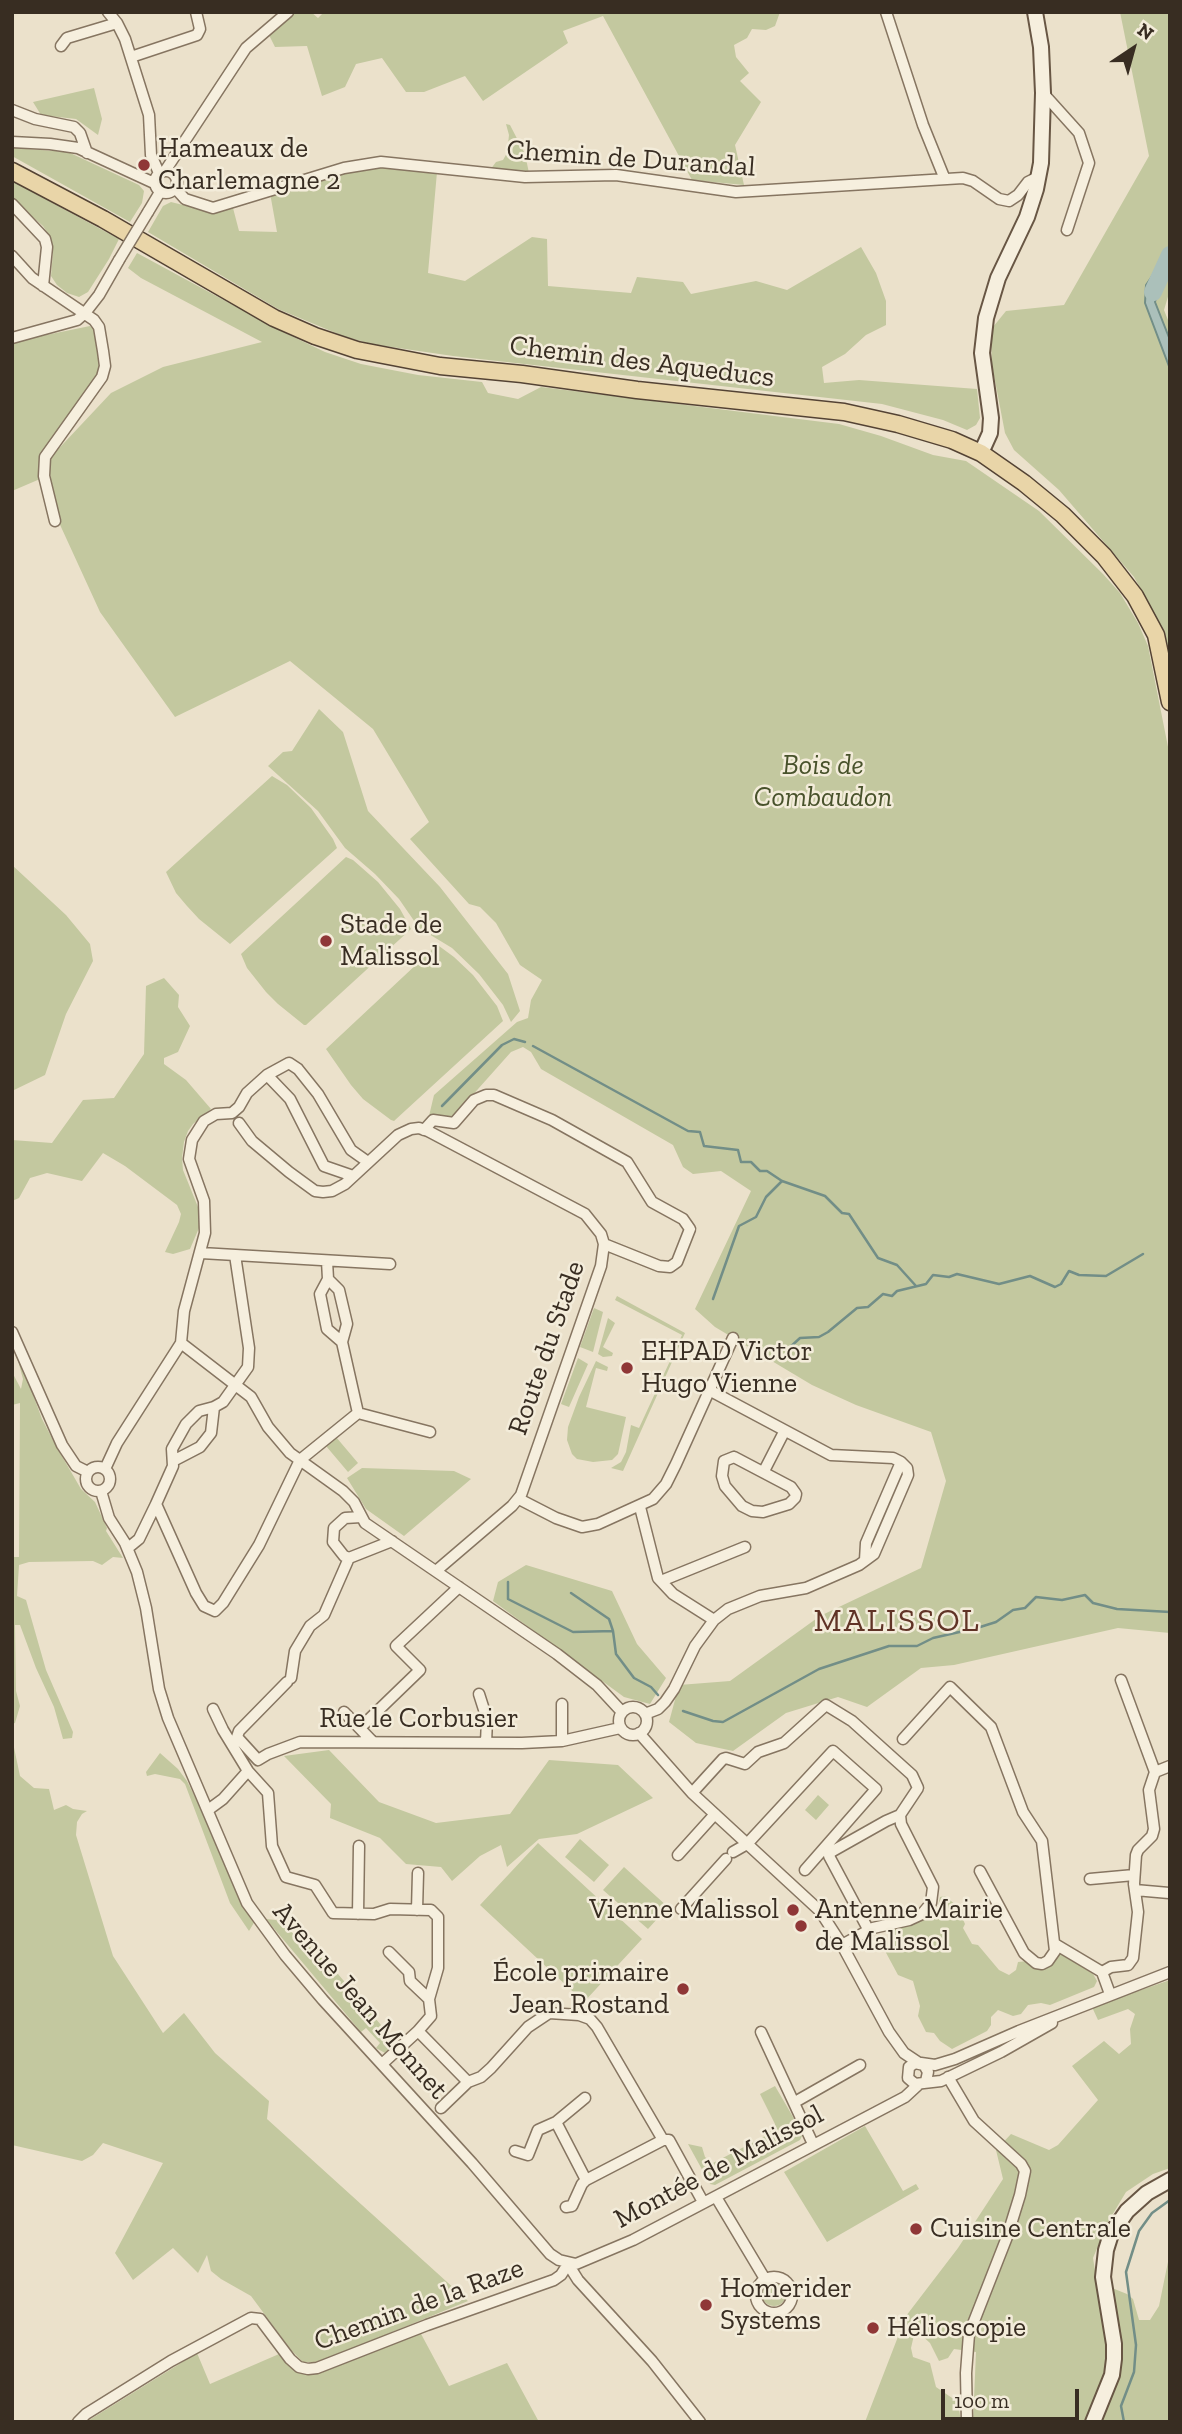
<!DOCTYPE html>
<meta charset="utf-8">
<style>
body{margin:0}
#map{position:relative;width:1182px;height:2434px;overflow:hidden;background:#ebe1cb;font-family:"Zilla Slab",serif}
canvas{display:block}
.frame{position:absolute;inset:0;border:14px solid #382d22;pointer-events:none}
.north{position:absolute;left:1098px;top:14px;width:70px;height:70px;-webkit-text-stroke:5px #f3ecda;paint-order:stroke;rotate:36deg;font-size:19px;font-weight:700;line-height:28px;text-align:center;color:#382d22}
.north::after{content:'';display:block;margin:auto;width:24px;height:32px;background:#382d22;clip-path:polygon(50% 0,100% 100%,50% 72%,0 100%)}
.scale{position:absolute;left:941px;top:2389px;width:138px;height:32px;box-sizing:border-box;border:4px solid #382d22;border-top:0;padding-left:9px;font-size:21px;line-height:24px;white-space:nowrap;color:#382d22;-webkit-text-stroke:5px #f3ecda;paint-order:stroke}
</style>
<div id="map">
<canvas width="1182" height="2434"></canvas>
<div class="frame"></div>
<div class="north">N</div>
<div class="scale">100 m</div>
</div>
<script>
const context = document.querySelector('canvas').getContext('2d');
context.lineJoin = 'round';
function fillPath(path, color) { context.fillStyle = color; context.fill(path, 'evenodd'); }
const poly = rows => new Path2D(rows.map(r => 'M' + r).join(''));
function trace(path, color, width, dash) { context.strokeStyle = color; context.lineWidth = width; context.lineCap = dash ? 'butt' : 'round'; context.setLineDash(dash || []); context.stroke(path); }
function drawText(font, color, halo, rows, align = 'center') {
  context.font = font + ' "Zilla Slab",serif'; context.lineWidth = 5; context.setLineDash([]); context.textBaseline = 'middle'; context.strokeStyle = halo; context.fillStyle = color; for (const [text, x, y, turn = 0] of rows) {
    context.save(); context.translate(x, y); context.rotate((+turn || 0) * Math.PI / 180); context.textAlign = isNaN(turn) ? turn : align; if (halo) context.strokeText(text, 0, 0); context.fillText(text, 0, 0); context.restore();
  }
}
fillPath(poly([
 [299,12,311,12,318,18,324,12,780,12,775,26,766,30,752,29,747,38,734,45,736,57,749,73,740,81,761,102,735,145,744,185,692,180,603,16,563,31,568,43,483,101,465,76,424,92,406,92,382,58,356,64,345,87,322,96,307,46,275,47,269,35,286,17],
 [1120,12,1170,12,1170,290,1164,310,1170,325,1170,673,1165,644,1158,620,1134,577,1059,490,1014,450,1005,433,992,365,991,340,993,327,1006,311,1064,305,1149,156],
 [94,88,102,119,98,135,76,119,41,115,33,102],
 [506,124,510,125,525,154,529,173,490,170,496,162,503,160,507,153,509,135],
 [13,148,68,152,139,185,144,191,142,203,130,222,12,156],
 [381,166,437,172,428,273,465,281,532,237,547,239,548,286,631,293,637,277,683,282,691,294,756,281,787,290,861,247,876,273,886,301,886,325,866,335,845,354,822,367,824,383,859,380,977,389,980,418,976,425,967,430,943,420,882,404,453,356,371,344,343,336,278,309,148,232,163,206,171,202,215,213,233,208,239,231,277,232,270,193,363,168],
 [12,181,119,239,109,259,88,292,79,297,67,293,57,285,51,276,53,252,49,235,43,226,12,199],
 [137,253,279,330,325,352,361,364,418,375,482,382,488,393,518,399,541,387,839,424,881,436,933,455,966,461,1039,511,1103,574,1120,593,1138,623,1148,646,1170,757,1170,1633,1118,1628,954,1665,921,1668,867,1707,838,1697,786,1713,733,1751,696,1743,669,1722,679,1685,730,1681,820,1616,921,1568,946,1481,931,1432,856,1405,812,1385,715,1327,695,1309,751,1191,721,1171,693,1174,683,1167,673,1145,541,1069,531,1052,523,1047,511,1052,454,1116,449,1119,429,1116,434,1095,517,1022,528,1018,531,1000,542,980,520,965,496,923,480,907,469,904,410,839,429,822,373,729,290,661,175,717,100,612,56,516,48,460,111,393,163,367,262,342,141,278,128,268],
 [90,326,96,331,101,370,41,458,40,479,12,491,12,342],
 [319,709,343,732,368,811,440,887,508,974,520,1011,511,1022,503,1005,479,974,452,948,419,928,399,899,375,874,345,848,318,811,268,766,283,752,292,751],
 [272,776,287,785,311,808,333,839,337,848,230,944,199,919,187,906,176,893,166,872],
 [346,857,353,860,378,882,400,909,411,929,306,1025,304,1025,278,1004,266,992,247,968,241,954],
 [12,865,66,915,90,944,93,961,66,1014,45,1075,12,1091],
 [439,946,454,957,473,975,497,1006,503,1021,394,1121,391,1120,363,1099,351,1085,326,1049,435,947],
 [164,978,179,995,178,1007,190,1026,178,1052,164,1058,164,1064,186,1080,211,1109,193,1124,188,1131,184,1142,182,1158,183,1170,200,1212,199,1228,190,1249,173,1254,165,1252,179,1222,181,1214,177,1205,125,1166,103,1153,82,1181,47,1173,30,1178,19,1198,12,1201,12,1140,52,1143,83,1100,114,1098,144,1054,146,986],
 [617,1296,685,1333,623,1471,611,1468,621,1462,626,1452,631,1425,639,1428,682,1335,615,1300],
 [594,1308,603,1312,593,1352,580,1347],
 [608,1318,615,1323,603,1347,613,1353,612,1356,603,1357,598,1354],
 [17,1357,19,1357,42,1419,56,1446,81,1489,95,1502,107,1528,106,1531,123,1558,113,1557,102,1565,93,1561,29,1562,19,1565,17,1596,26,1600,46,1670,73,1732,72,1738,63,1739,54,1707,36,1668,20,1625,15,1625,16,1691,20,1706,15,1723,12,1724,12,1557,19,1557,20,1403,12,1405,12,1372,21,1389,23,1379],
 [578,1358,588,1364,569,1407,561,1404],
 [596,1361,608,1367,607,1371,596,1368,586,1407,626,1417,618,1454,612,1460,593,1462,577,1459,572,1454,567,1440,568,1427,579,1397],
 [336,1437,358,1463,348,1472,326,1446],
 [362,1468,454,1471,471,1479,404,1536,366,1509,347,1478],
 [526,1565,612,1591,637,1644,666,1678,650,1704,624,1697,493,1601,498,1582],
 [12,1738,20,1776,34,1788,49,1789,54,1810,66,1805,73,1809,87,1811,82,1814,77,1822,76,1835,113,1956,163,2033,184,2013,215,2053,269,2101,267,2119,468,2301,319,2362,303,2362,291,2350,251,2296,221,2279,211,2271,207,2255,198,2273,173,2248,133,2280,115,2253,163,2163,103,2143,93,2155,82,2161,12,2145],
 [329,1750,379,1802,436,1823,510,1814,549,1760,618,1765,653,1798,577,1834,539,1839,507,1867,501,1845,480,1856,452,1881,441,1867,406,1864,380,1838,330,1818,331,1804,284,1756],
 [160,1753,178,1769,187,1781,206,1819,233,1884,255,1921,249,1931,230,1903,185,1784,180,1779,155,1774,147,1776,146,1772],
 [818,1795,829,1805,816,1820,805,1810],
 [580,1839,609,1865,594,1882,565,1857],
 [538,1843,642,1939,584,2002,480,1905],
 [624,1867,668,1907,648,1929,603,1890],
 [945,1896,957,1906,965,1924,963,1928,972,1944,978,1945,999,1970,1009,1975,1016,1970,1018,1962,1028,1961,1036,1965,1060,1952,1093,1974,1097,1981,1094,1987,1050,2005,1041,2003,1028,2005,1021,2014,1013,2016,998,2010,991,2017,991,2025,987,2031,952,2049,940,2041,934,2033,926,2032,918,2016,920,2006,913,1981,898,1975,884,1949,894,1929,912,1925,931,1913,938,1906,940,1897],
 [266,1919,276,1920,309,1946,338,1974,397,2044,385,2053,376,2048,380,2043,366,2028,361,2032],
 [1170,1980,1170,2168,1153,2174,1126,2192,1108,2222,1093,2258,1109,2359,1088,2422,973,2422,976,2352,954,2349,948,2358,939,2361,930,2343,919,2333,914,2335,911,2348,913,2357,930,2363,936,2387,958,2402,961,2422,865,2422,906,2316,958,2248,1003,2179,996,2150,1011,2134,1049,2150,1058,2145,1098,2100,1072,2066,1104,2041,1119,2054,1131,2044,1130,2029,1135,2014,1128,2009,1098,2020,1092,2007],
 [775,2086,803,2134,800,2140,715,2185,710,2184,688,2144,702,2147,705,2157,713,2163,769,2134,775,2124,760,2094],
 [865,2126,903,2191,916,2184,919,2189,827,2242,784,2172],
 [1170,2252,1170,2422,1100,2422,1115,2388,1122,2356,1112,2288,1127,2294,1133,2299,1139,2320,1150,2320,1159,2306],
 '762 2294a12 12 0 1 1 24 0a12 12 0 1 1-24 0Z',
 [420,2332,449,2386,507,2363,539,2422,86,2422,197,2353,210,2384,279,2354,299,2372,309,2374,321,2372]
]), '#c3c89f');
const water = poly([
 [1157,269,1167,276,1160,281,1155,302,1170,340,1170,369,1145,303,1146,285,1157,269]
]);
fillPath(water, '#abc0ba');
trace(water, '#728e87', 2);
trace(poly([
 [533,1046,688,1131,700,1132,704,1146,738,1150,741,1162,751,1162,760,1171,767,1171,782,1181,825,1196,842,1213,849,1214,878,1258,897,1265,916,1286],
 [442,1106,502,1045,514,1039,525,1042],
 [713,1299,739,1226,756,1217,766,1197,782,1181],
 [787,1350,800,1338,819,1337,828,1332,857,1308,868,1307,883,1294,892,1296,897,1291,926,1284,933,1275,949,1277,957,1274,999,1284,1030,1276,1055,1287,1061,1284,1069,1271,1079,1275,1106,1276,1143,1254],
 [508,1582,508,1599,573,1632,613,1631,616,1654,634,1678,651,1687,658,1695],
 [571,1593,609,1619,613,1631],
 [683,1711,713,1721,723,1722,819,1669,889,1646,917,1646,933,1638,977,1628,996,1622,1013,1610,1025,1608,1036,1597,1062,1600,1085,1595,1093,1603,1117,1609,1170,1612],
 [1124,2422,1121,2406,1134,2372,1136,2345,1126,2272,1139,2231,1152,2213,1170,2200]
]), '#728e87', 2.5);
trace(poly([
 [1153,292,1170,255]
]), '#abc0ba', 18);
const street = poly([
 [108,12,117,23,125,39,149,115,151,155,159,173],
 [886,12,923,125,944,177],
 [61,46,67,38,117,23],
 [131,57,197,35,200,29,196,12],
 [1043,93,1079,133,1089,163,1067,230],
 [12,110,35,119,74,127,80,133,87,153],
 [12,142,50,144,78,148,154,183],
 '155 182a11 11 0 1 1 22 0a11 11 0 1 1-22 0Z',
 [165,171,246,48,288,12],
 [175,188,185,199,213,208,344,168,381,162,525,177,616,175,736,192,963,178,973,181,999,199,1009,201,1018,195,1028,182,1040,176],
 [12,204,45,239,47,247,43,286],
 [148,212,160,192],
 [12,256,32,278,94,320,99,327,103,351,105,366,102,377,45,457,44,476,55,521],
 [12,338,77,320,85,313,99,295,119,260],
 [267,1075,290,1099,324,1166,353,1176],
 [239,1123,252,1141,289,1172,315,1191,323,1192,332,1191,345,1184,398,1135,411,1129,419,1128,428,1131,585,1214,601,1234,604,1244,601,1266,521,1495,512,1506,436,1571],
 [424,1130,433,1120,454,1123,474,1100,486,1095,494,1095,552,1120,627,1162,652,1202,683,1219,690,1229,677,1262,670,1267,659,1266,604,1244],
 [201,1253,390,1264],
 [235,1255,249,1348,248,1367,223,1402,214,1407,199,1411,186,1424,172,1449,173,1466,156,1504,196,1593,204,1606,215,1611,223,1603,259,1545,300,1460,358,1413,342,1342,347,1324,339,1290,328,1279],
 [327,1261,328,1279,320,1294,327,1329,342,1342],
 [12,1332,62,1445,76,1466,88,1472],
 [181,1343,251,1397,268,1427,290,1453,343,1491,354,1502,365,1523,557,1654,597,1685,622,1712],
 [709,1390,831,1455,893,1458,901,1462],
 [358,1413,430,1432],
 [734,1457,791,1487,796,1494,795,1498,789,1504,763,1512,752,1511,742,1506,725,1486,722,1476,724,1461,734,1457],
 [175,1460,200,1447,211,1433,214,1407],
 '86 1479a12 12 0 1 1 24 0a12 12 0 1 1-24 0Z',
 [105,1469,117,1443,181,1343,184,1311,205,1233,204,1201,189,1159,192,1140,204,1121,216,1114,232,1113,239,1107,247,1093,267,1075,289,1063,298,1069,318,1094,351,1150,368,1162],
 [764,1471,784,1432],
 [101,1491,109,1518,125,1543,137,1572,146,1608,159,1689,168,1718,247,1903,285,1955,323,2000,472,2163,550,2254,559,2260,576,2264,633,2240,905,2097,918,2085],
 [519,1499,556,1518,582,1527,598,1524,653,1499,666,1484,676,1464,733,1338],
 [640,1507,658,1578,673,1594,714,1620],
 [361,1517,345,1518,334,1528,333,1542,344,1556,349,1558,392,1541],
 [128,1548,139,1539,156,1504],
 [865,1560,866,1543,901,1462],
 [661,1581,745,1547],
 [291,1678,295,1651,310,1626,324,1615,349,1558],
 [1121,1680,1155,1772],
 [287,1682,239,1731,237,1737,258,1760,268,1754,300,1742,522,1743,562,1741,620,1728],
 [479,1694,487,1719,486,1743],
 [562,1704,562,1741],
 '619 1721a14 14 0 1 1 28 0a14 14 0 1 1-28 0Z',
 [213,1709,223,1730,248,1771,268,1793,272,1846,286,1877,315,1885,333,1913,374,1914,390,1909,431,1910,438,1917,438,1968,429,1999,431,2016,418,2031,382,2064],
 [344,1712,373,1742],
 [645,1714,658,1709,665,1702,674,1689,695,1646,714,1620,728,1609,760,1596,806,1588,859,1565,874,1554,908,1475,907,1468,901,1462],
 [360,1728,420,1670,396,1646,459,1587],
 [639,1733,692,1793,820,1911,842,1945,889,2032,904,2053,919,2063],
 [903,1739,950,1687,991,1727,1023,1812,1042,1841,1055,1951,1048,1961,1042,1964,1036,1963,1024,1953,980,1871],
 [692,1793,723,1759,726,1758,745,1764,758,1752,784,1743,826,1705,852,1721,912,1775,918,1788,900,1815,901,1824,933,1887,931,1903,922,1914,909,1920,873,1928,842,1945],
 [208,1810,223,1799,248,1771],
 [733,1852,747,1844,833,1751,876,1789,805,1870],
 [678,1855,715,1814],
 [1090,1879,1134,1875],
 [1135,1890,1169,1893],
 [681,1909,726,1859],
 [417,1910,418,1873],
 [358,1914,359,1846],
 [868,1929,829,1856,831,1852,886,1821,900,1815],
 [1055,1944,1102,1972,1110,1994],
 [389,1952,409,1972,410,1981,429,1999],
 [1102,1972,1111,1967,1128,1965,1133,1958,1138,1912,1134,1884,1136,1855,1138,1850,1152,1836,1154,1829,1149,1790,1155,1772,1170,1766],
 [418,2031,468,2082],
 [761,2032,813,2144],
 [921,2063,935,2065,955,2059,1019,2031,1170,1972],
 [948,2077,974,2121,1021,2164,1025,2171,1020,2195,1007,2237,969,2334,966,2373,967,2422],
 [926,2081,928,2072,924,2065,915,2063,909,2067,908,2078,915,2084,941,2081,1001,2052,1052,2023],
 [795,2102,860,2065],
 [441,2108,468,2082,481,2077,491,2068,528,2027,549,2013,579,2015,590,2019,597,2027,663,2140,669,2140,703,2202],
 [556,2122,586,2180],
 [515,2151,528,2155,538,2130,556,2122,585,2098],
 [716,2197,765,2279],
 [566,2207,572,2206,582,2184,586,2180,663,2140],
 [568,2264,578,2280,652,2361,700,2422],
 '756 2295a18 18 0 1 1 36 0a18 18 0 1 1-36 0Z',
 [78,2422,86,2414,171,2361,251,2318,260,2319,290,2359,299,2367,308,2369,317,2368,427,2325,554,2280,561,2275,568,2264]
]);
const secondary = poly([
 [981,453,990,433,991,418,982,353,986,318,998,278,1027,217,1036,189,1041,163,1043,93,1041,47,1035,12],
 [1093,2422,1112,2375,1114,2359,1114,2344,1103,2277,1106,2250,1111,2234,1127,2211,1147,2193,1170,2180]
]);
const primary = poly([
 [12,171,103,219,274,318,315,336,357,350,440,366,522,374,637,390,844,412,898,424,952,440,981,453,1024,483,1063,515,1104,556,1135,596,1156,635,1170,702]
]);
trace(street, '#867561', 13);
trace(secondary, '#685644', 18);
trace(primary, '#544334', 19);
trace(street, '#f6efde', 10);
trace(secondary, '#f6efde', 14);
trace(primary, '#e9d5a8', 16);
const streetBridge = poly([
 [119,260,148,212]
]);
trace(streetBridge, '#867561', 13, []);
trace(streetBridge, '#f6efde', 10);
for (const [x, y, r, color] of [
 [144,165,7,"#8f3737"],
 [326,941,7,"#8f3737"],
 [627,1368,7,"#8f3737"],
 [793,1910,7,"#8f3737"],
 [801,1926,7,"#8f3737"],
 [683,1989,7,"#8f3737"],
 [916,2229,7,"#8f3737"],
 [706,2305,7,"#8f3737"],
 [873,2328,7,"#8f3737"]
]) { const dot = new Path2D(); dot.arc(x, y, r, 0, 2 * Math.PI); context.fillStyle = color; context.fill(dot); trace(dot, '#f3ecda', 2.5); }
drawText('28px', '#382d22', '#f3ecda', [
 ["Hameaux de",158,149],
 ["Charlemagne 2",158,181],
 ["Stade de",340,925],
 ["Malissol",340,957],
 ["EHPAD Victor",641,1352],
 ["Hugo Vienne",641,1384],
 ["Vienne Malissol",779,1910,"right"],
 ["Antenne Mairie",815,1910],
 ["de Malissol",815,1942],
 ["École primaire",669,1973,"right"],
 ["Jean Rostand",669,2005,"right"],
 ["Cuisine Centrale",930,2229],
 ["Homerider",720,2289],
 ["Systems",720,2321],
 ["Hélioscopie",887,2328]
], 'left');
drawText('28px', '#382d22', '#f3ecda', [
 ["Chemin de Durandal",631,159,4],
 ["Chemin des Aqueducs",642,362,7],
 ["Route du Stade",547,1348,-71],
 ["Rue le Corbusier",419,1719],
 ["Avenue Jean Monnet",360,2001,49],
 ["Montée de Malissol",719,2167,-28],
 ["Chemin de la Raze",419,2305,-20]
]);
drawText('italic 28px', '#48522b', '#f3ecda', [
 ["Bois de",823,766],
 ["Combaudon",823,798]
]);
context.letterSpacing = '2px';
drawText('32px', '#603326', '#f3ecda', [
 ["MALISSOL",897,1622]
]);
context.letterSpacing = '0px';
</script>
